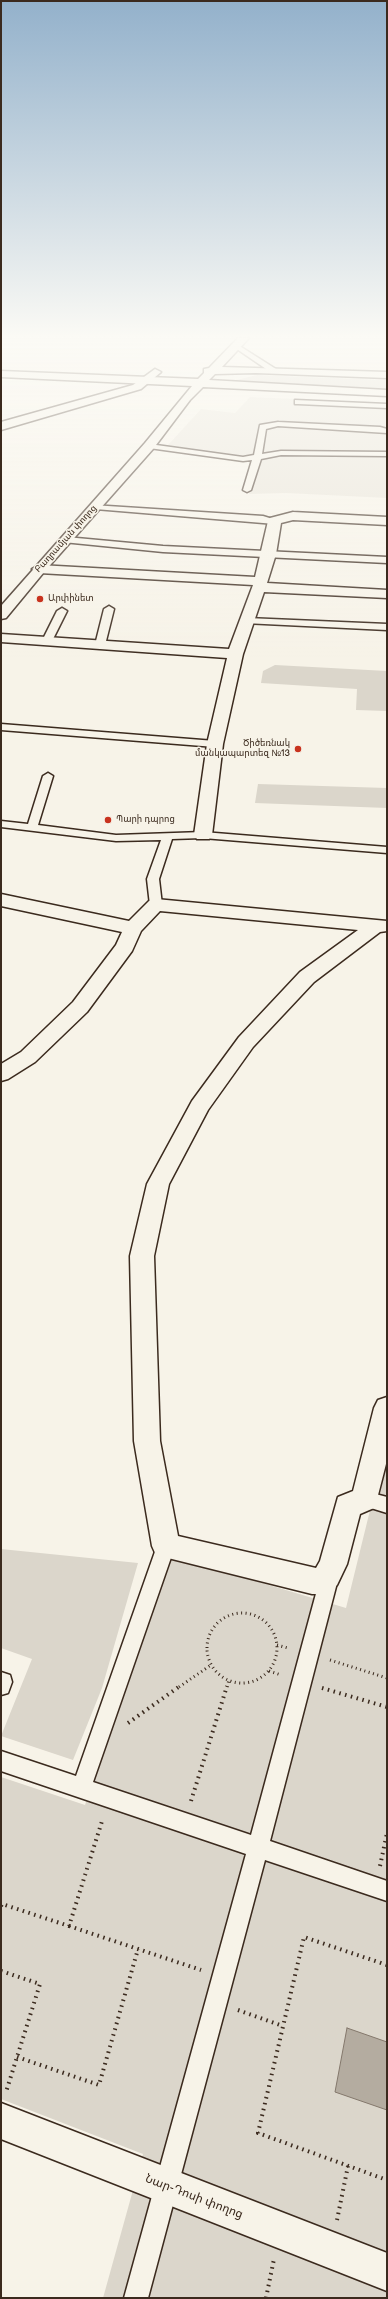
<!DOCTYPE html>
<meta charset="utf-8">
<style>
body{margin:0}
#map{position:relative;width:388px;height:2299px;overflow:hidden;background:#f7f3e8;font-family:"Balsamiq Sans",sans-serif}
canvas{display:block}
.frame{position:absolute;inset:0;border:2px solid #3b2a1e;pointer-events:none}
</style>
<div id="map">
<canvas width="388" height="2299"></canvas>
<div class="frame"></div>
</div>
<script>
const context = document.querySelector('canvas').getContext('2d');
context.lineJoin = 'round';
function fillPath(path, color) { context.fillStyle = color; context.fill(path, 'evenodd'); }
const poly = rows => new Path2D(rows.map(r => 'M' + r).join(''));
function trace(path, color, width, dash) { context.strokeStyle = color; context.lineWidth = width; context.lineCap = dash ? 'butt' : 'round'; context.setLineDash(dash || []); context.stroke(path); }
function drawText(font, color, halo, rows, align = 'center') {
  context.font = font + ' "Balsamiq Sans","Noto Sans Armenian",sans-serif'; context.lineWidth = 3; context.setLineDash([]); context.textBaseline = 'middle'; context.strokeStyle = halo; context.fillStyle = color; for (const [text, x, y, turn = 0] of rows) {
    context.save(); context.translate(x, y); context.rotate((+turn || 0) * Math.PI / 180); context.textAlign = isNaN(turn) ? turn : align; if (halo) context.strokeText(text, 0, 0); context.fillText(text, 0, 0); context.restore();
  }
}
fillPath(poly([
 [250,397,387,403,387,498,286,493,249,494,260,456,244,457,168,445,201,409,235,413]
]), '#e9e4d9');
fillPath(poly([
 [257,375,387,380,387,391,253,386,236,380],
 [275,665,387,671,387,711,356,710,357,689,261,683,263,671],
 [258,784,387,788,387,808,255,803],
 [387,1441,387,2298,103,2298,143,2154,1,2099,1,1777,85,1805,172,1556,346,1608],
 [1,1549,138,1563,102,1688,73,1760,1,1736,32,1659,1,1648]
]), '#dbd6cb');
const water = poly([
 [347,2028,387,2042,387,2110,335,2092,347,2028]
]);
fillPath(water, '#b4aca0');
trace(water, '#84786c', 1);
const lane = poly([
 [236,344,238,345,279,371,272,373,234,347,234,345,236,344],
 [295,400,387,404,387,408,298,404,295,404,295,400],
 [278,422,380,427,387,429,387,433,278,426,266,429,262,454,281,451,387,452,387,456,281,455,261,459,251,490,247,492,243,490,252,460,243,461,149,448,145,446,149,444,243,457,254,455,260,425,278,422],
 [92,505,263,516,279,521,275,524,95,509,91,507,92,505],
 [66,537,163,546,387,557,387,563,163,552,63,542,62,540,66,537],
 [109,606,114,609,105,645,100,648,97,647,95,645,104,609,109,606],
 [62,608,67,611,52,641,47,644,44,643,42,641,57,611,62,608],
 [247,618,387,624,387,630,244,623,244,619,247,618],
 [1,724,215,741,220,744,215,747,1,730,1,724],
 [48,773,53,776,38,825,116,835,203,832,387,847,387,853,203,838,172,839,159,879,162,905,156,909,150,905,147,879,161,840,116,841,1,827,1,821,28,824,43,776,48,773],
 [364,1491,387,1497,387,1513,358,1504,355,1499,358,1494,364,1491],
 [166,1538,172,1540,175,1546,93,1782,251,1835,321,1575,324,1569,330,1567,336,1569,339,1575,270,1841,387,1881,387,1901,265,1860,148,2298,124,2298,246,1854,1,1771,1,1751,76,1776,157,1546,160,1540,166,1538],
 [1,1672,10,1675,12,1682,8,1693,1,1695,1,1672]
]);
const street = poly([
 [155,369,161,372,141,389,1,430,1,422,133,385,155,369],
 [293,512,387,517,387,525,293,520,281,523,276,554,267,583,387,590,387,598,264,592,243,654,223,744,212,835,209,839,197,839,194,835,207,744,227,658,1,642,1,634,229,649,253,585,39,573,32,569,39,565,255,577,268,521,270,518,293,512],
 [1,894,129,921,149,901,156,899,387,921,387,931,380,932,314,982,253,1047,208,1110,169,1184,154,1256,160,1441,178,1536,316,1568,320,1561,338,1497,353,1491,374,1408,378,1400,387,1397,387,1460,377,1499,374,1508,360,1514,347,1564,337,1585,330,1590,320,1594,312,1594,156,1555,152,1546,134,1441,130,1256,147,1184,192,1101,239,1037,300,972,358,930,160,911,141,931,132,951,87,1012,35,1062,8,1079,1,1081,1,1064,21,1052,73,1002,116,945,122,932,1,906,1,894],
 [1,2103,387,2253,387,2291,1,2139,1,2103]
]);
const secondary = poly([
 [238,338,249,338,222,367,387,372,387,378,256,373,215,374,209,380,387,390,387,396,203,387,190,400,153,449,44,572,6,618,1,619,1,606,145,443,192,386,1,377,1,371,198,379,204,373,204,369,209,368,238,338]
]);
trace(lane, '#3b2a1e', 3);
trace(street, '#3b2a1e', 3);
trace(secondary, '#3b2a1e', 3);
trace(poly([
 '207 1648a35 35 0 1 1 70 0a35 35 0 1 1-70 0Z',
 [277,1645,288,1648],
 [330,1660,387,1678],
 [269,1671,281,1675],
 [179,1687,211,1665],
 [227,1687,229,1680]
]), '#3b2a1e', 3, [1, 3.5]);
trace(poly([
 [322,1688,387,1707],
 [128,1723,180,1686],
 [191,1801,227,1686],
 [380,1866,387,1833],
 [1,1906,2,1904,69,1926,103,1818],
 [69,1926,201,1970],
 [387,1965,304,1937,258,2133,387,2180],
 [1,1971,40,1984,6,2092],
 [238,2010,283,2026],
 [17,2057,99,2085,138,1949],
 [337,2220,348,2166],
 [266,2298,274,2259]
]), '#3b2a1e', 4, [1.5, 4.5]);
fillPath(lane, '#f7f3e8');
fillPath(street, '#f7f3e8');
fillPath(secondary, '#f7f3e8');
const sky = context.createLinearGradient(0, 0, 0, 660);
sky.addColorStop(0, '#93b1cb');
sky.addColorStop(0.51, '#fbfaf5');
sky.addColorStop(1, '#fbfaf500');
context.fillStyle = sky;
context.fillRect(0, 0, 388, 660);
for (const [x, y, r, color] of [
 [40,599,4,"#c8321e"],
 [298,749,4,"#c8321e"],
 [108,820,4,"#c8321e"]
]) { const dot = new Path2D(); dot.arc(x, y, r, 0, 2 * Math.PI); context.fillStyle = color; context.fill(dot); trace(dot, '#f7f3e8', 1.5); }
drawText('9px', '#3b2a1e', '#f7f3e8', [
 ["Բաղրամյան փողոց",66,539,-48]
]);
drawText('9px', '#3b2a1e', '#f7f3e8', [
 ["Արփինետ",48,599],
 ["Ծիծեռնակ",290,744,"right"],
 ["մանկապարտեզ №13",290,754,"right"],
 ["Պարի դպրոց",116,820]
], 'left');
drawText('12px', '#3b2a1e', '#f7f3e8', [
 ["Նար-Դոսի փողոց",194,2197,21]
]);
</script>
